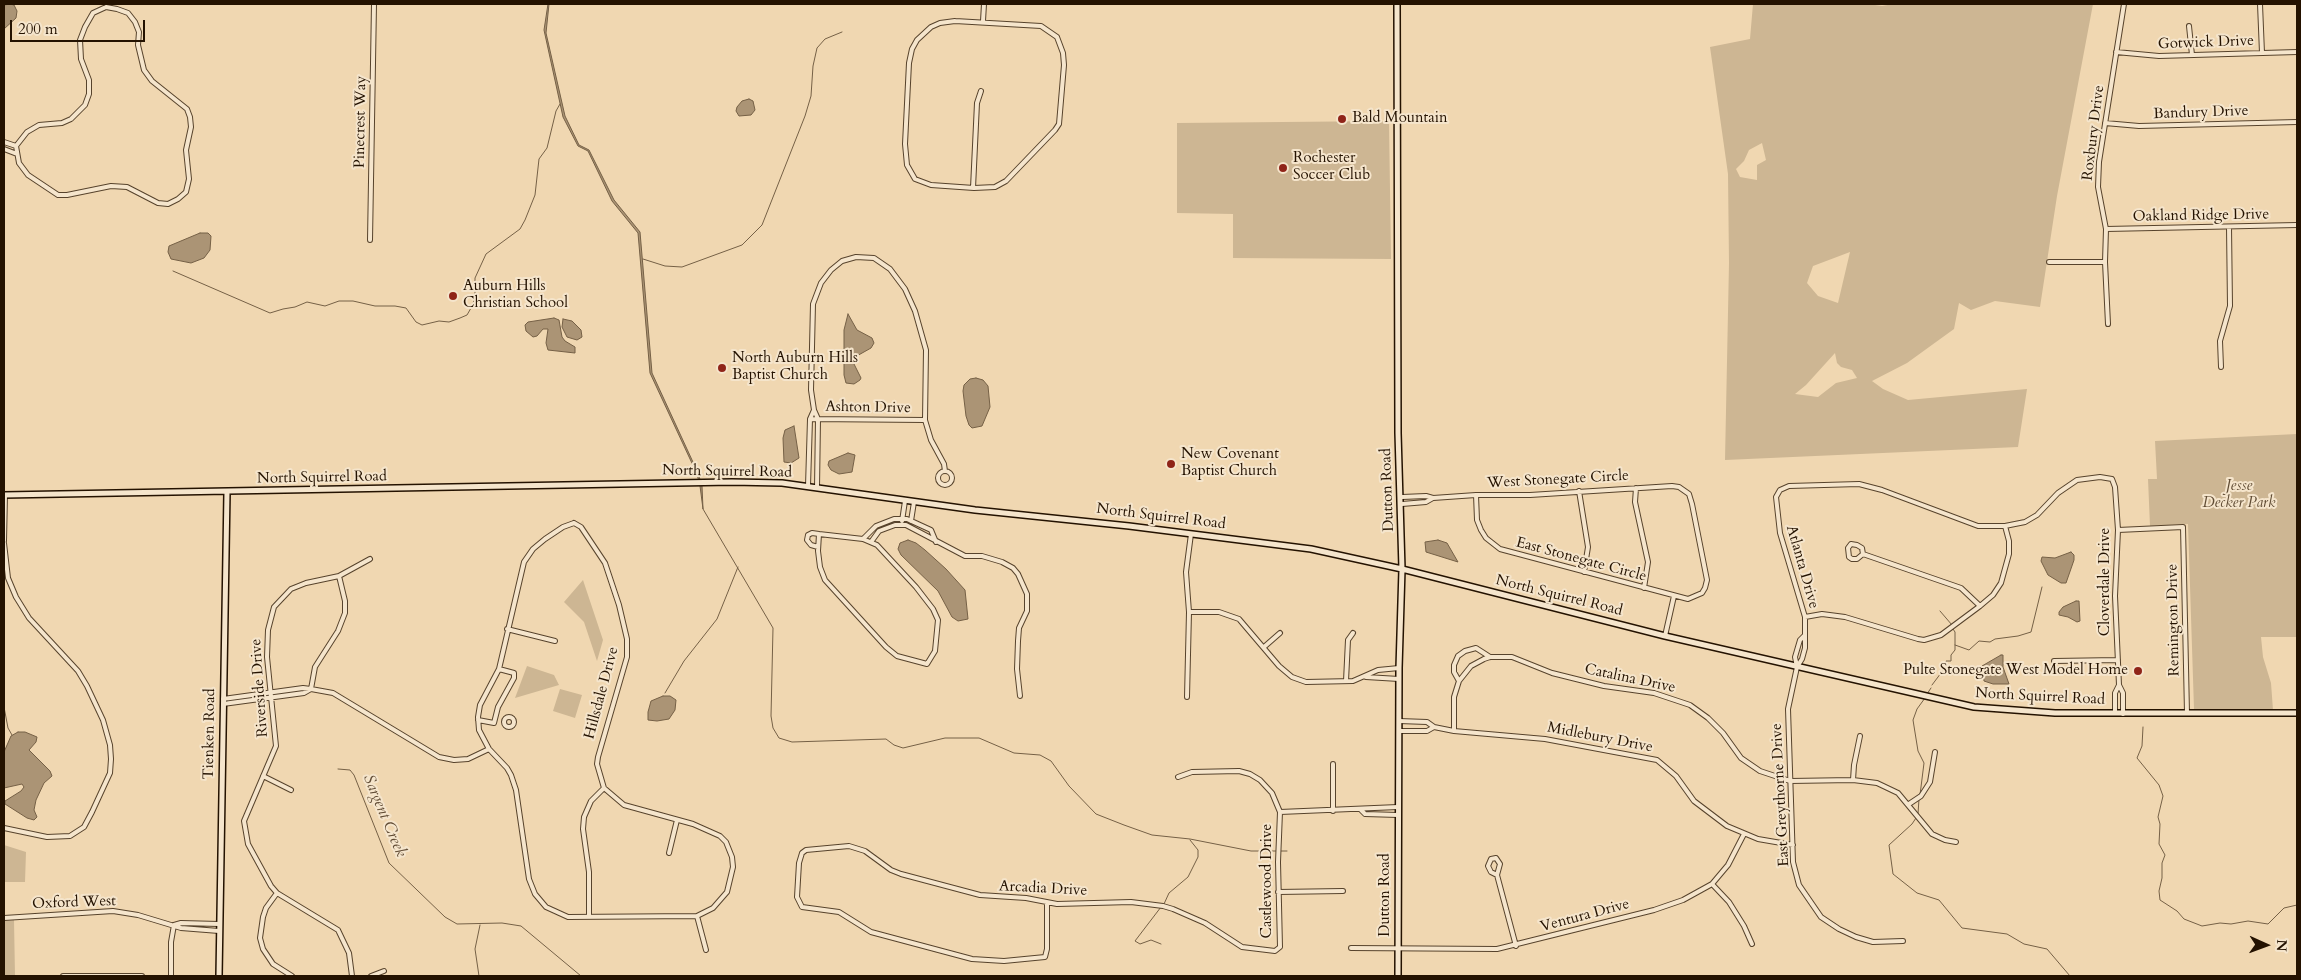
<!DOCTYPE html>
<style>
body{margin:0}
#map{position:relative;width:2301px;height:980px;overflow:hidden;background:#f0d7b1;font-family:Cardo,serif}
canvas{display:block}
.frame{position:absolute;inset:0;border:5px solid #241200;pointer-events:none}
.north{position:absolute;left:2241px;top:920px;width:50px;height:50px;-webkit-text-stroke:4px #f5e5cc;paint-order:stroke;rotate:92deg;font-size:14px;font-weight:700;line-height:20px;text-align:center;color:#241200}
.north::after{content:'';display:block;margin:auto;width:18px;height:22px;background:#241200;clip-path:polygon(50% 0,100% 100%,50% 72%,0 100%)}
.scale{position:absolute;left:10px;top:20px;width:135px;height:22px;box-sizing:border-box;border:2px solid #241200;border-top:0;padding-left:6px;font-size:15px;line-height:18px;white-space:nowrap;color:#241200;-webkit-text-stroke:4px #f5e5cc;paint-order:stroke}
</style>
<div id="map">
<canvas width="2301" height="980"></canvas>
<div class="frame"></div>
<div class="north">N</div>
<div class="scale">200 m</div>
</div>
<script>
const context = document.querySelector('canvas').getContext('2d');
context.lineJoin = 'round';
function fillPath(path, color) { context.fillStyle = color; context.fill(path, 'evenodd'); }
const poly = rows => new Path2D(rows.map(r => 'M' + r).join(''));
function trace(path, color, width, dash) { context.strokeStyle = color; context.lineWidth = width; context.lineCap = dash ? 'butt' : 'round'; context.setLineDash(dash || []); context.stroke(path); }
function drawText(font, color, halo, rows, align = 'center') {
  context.font = font + ' Cardo,serif'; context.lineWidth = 4; context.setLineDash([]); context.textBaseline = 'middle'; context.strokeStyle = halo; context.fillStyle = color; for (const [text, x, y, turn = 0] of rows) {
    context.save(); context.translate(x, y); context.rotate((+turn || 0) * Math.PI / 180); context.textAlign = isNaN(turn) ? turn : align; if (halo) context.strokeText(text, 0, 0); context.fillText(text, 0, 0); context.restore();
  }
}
fillPath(poly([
 [1753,4,1868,4,1882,6,1893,4,2093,4,2057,196,2040,307,1995,301,1971,310,1959,303,1954,329,1907,363,1872,381,1883,389,1908,400,2027,389,2018,447,1725,460,1729,263,1728,174,1710,47,1750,39],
 [1762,143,1766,160,1757,165,1757,180,1740,177,1736,169,1744,161,1749,150],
 [1850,252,1838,303,1818,296,1807,283,1813,266],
 [1835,353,1837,363,1841,367,1852,370,1857,378,1836,383,1818,397,1795,394,1806,385],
 [1389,121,1391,259,1233,258,1233,214,1177,213,1177,123],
 [2297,434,2297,637,2261,637,2263,657,2271,683,2273,710,2194,709,2188,524,2150,526,2148,479,2157,479,2155,441],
 [583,580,603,640,597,661,584,622,564,602],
 [527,666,554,675,559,685,515,698],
 [560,689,582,695,575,718,553,711],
 [4,845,26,852,25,882,4,882],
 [14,920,15,976,4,976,4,921]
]), '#cdb693');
const water = poly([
 [10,4,14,5,17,11,16,18,4,29,4,5,10,4],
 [548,4,549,4,546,33,565,116,579,145,589,150,614,200,640,232,652,373,698,473,702,486,703,509,700,486,697,474,650,373,638,233,612,201,588,151,578,146,563,117,544,30,548,4],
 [749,99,753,101,755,110,751,115,739,116,736,111,737,107,742,101,749,99],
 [200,233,208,233,211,236,210,250,204,258,191,263,171,259,168,252,169,246,200,233],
 [848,314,857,330,872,338,874,343,871,348,855,357,854,364,861,378,860,380,854,384,846,383,844,375,844,330,848,314],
 [554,318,559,320,562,337,565,341,575,347,575,353,548,350,546,343,548,329,543,329,537,336,533,337,526,331,525,325,528,322,554,318],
 [563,319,572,321,581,330,582,337,577,340,567,337,562,327,563,319],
 [976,378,983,380,988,386,990,407,982,426,972,428,969,425,966,416,963,391,964,385,970,379,976,378],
 [794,426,799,458,791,463,784,462,783,438,785,430,794,426],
 [848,453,855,455,852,472,839,474,831,470,828,465,829,461,848,453],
 [908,540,916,543,925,550,946,569,965,590,968,619,958,621,952,617,938,591,901,555,898,549,900,543,908,540],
 [1438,540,1447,543,1458,562,1426,552,1425,542,1438,540],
 [2071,552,2074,555,2074,560,2066,583,2061,583,2048,575,2041,561,2042,557,2055,558,2071,552],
 [2076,601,2079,601,2080,621,2077,622,2068,617,2059,615,2059,612,2063,607,2076,601],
 [2001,655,2003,655,2003,667,2009,684,1993,684,1984,681,1982,666,2001,655],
 [663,696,670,696,676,700,675,710,669,719,657,721,648,720,648,712,651,701,663,696],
 [18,732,25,732,37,737,36,742,29,750,50,771,52,776,44,783,36,800,34,810,37,817,34,820,27,818,5,804,5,801,21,791,24,787,22,784,4,788,4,752,11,736,18,732]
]);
fillPath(water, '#ab9475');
trace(water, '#756046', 1);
trace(poly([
 [643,259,665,266,682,267,742,245,762,225,805,116,811,96,813,66,817,48,825,39,842,32],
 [173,271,270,313,283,309,295,307,307,302,325,306,339,301,353,301,375,306,395,306,406,308,416,322,422,325,439,321,449,322,460,318,467,315,471,308,475,298,475,278,486,254,520,229,525,220,535,195,539,159,547,148,556,111,560,104],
 [703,509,773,628,771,716,773,728,779,738,792,742,886,739,894,745,903,748,945,738,979,738,1014,753,1040,755,1051,761,1069,786,1096,814,1124,825,1152,835,1190,839,1251,851,1287,851],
 [1940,611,1952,625],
 [1955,645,1969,650,1979,641,1990,642,1995,639,2018,636,2031,632,2042,587],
 [1932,685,1947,665,1946,661,1951,661,1951,655,1955,650,1955,632,1953,629],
 [665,693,684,661,717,619,738,567],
 [1927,694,1931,688],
 [4,707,8,728,12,735],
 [2143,727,2142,746,2137,758,2159,785,2163,796,2158,817,2160,824,2159,844,2165,855,2162,863,2162,878,2159,891,2160,900,2177,911,2184,919,2202,926,2220,923,2231,924,2248,921,2268,924,2284,908,2297,905],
 [338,769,350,770,354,775,389,863,445,917,457,924,502,923,521,926,581,976],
 [1920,795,1924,763,1918,751,1913,720,1917,709,1925,698],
 [1918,814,1919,799],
 [1916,818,1912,824,1889,845,1893,874,1917,893,1939,900,1962,928,2007,934,2024,944,2047,949,2070,976],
 [1164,904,1169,893,1188,877,1198,857,1198,850,1190,840],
 [1161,944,1151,940,1140,944,1135,941,1161,907],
 [479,976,475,949,480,925]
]), '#756046', 1);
const street = poly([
 [2260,4,2262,53],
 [106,7,117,9,128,13,135,22,139,32,138,45,144,70,152,81,187,109,190,117,191,127,186,150,189,179,186,192,178,199,168,204,158,203,127,187,111,186,67,195,58,195,28,175,19,163,16,146,27,132,39,125,62,123,71,119,85,105,89,94,89,80,81,59,80,40,85,27,93,13,106,7],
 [955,21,1041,26,1057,37,1063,53,1064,65,1059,124,1055,130,1006,181,995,187,974,188,931,185,915,179,907,165,905,144,909,63,912,49,917,40,931,27,940,23,955,21],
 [983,21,984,4],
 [2189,26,2192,55],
 [2116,52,2159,56,2297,52],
 [2105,123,2139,126,2297,122],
 [4,142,16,146],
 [4,149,17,154],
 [973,188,977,103,981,91],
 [2106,229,2297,225],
 [370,240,374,4],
 [2049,262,2105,262],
 [2108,324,2105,262,2106,229,2098,187,2099,162,2124,4],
 [2221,367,2220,341,2230,306,2229,227],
 [810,419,925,420],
 '938 478a7 7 0 1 1 14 0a7 7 0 1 1-14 0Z',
 [808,486,810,419,814,410],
 [817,488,818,419,814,410,811,390,813,304,821,283,831,270,842,261,856,257,874,258,890,269,905,289,915,311,926,350,925,420,931,440,944,464,945,471],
 [1636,488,1635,502,1648,562,1644,588],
 [1579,491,1588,547,1584,572],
 [1402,497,1426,496,1433,498,1426,502,1402,504],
 [1433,498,1476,495,1530,495,1672,486,1679,487,1689,494,1692,504,1707,580,1705,588,1702,593,1688,599,1500,549,1486,538,1481,530,1477,520,1476,495],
 [902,521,905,501],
 [911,521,914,502],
 [574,523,581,527,605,563,619,605,627,639,627,657,598,757,597,764,604,788,624,805,693,824,720,836,726,842,732,857,733,867,727,892,713,908,697,916,568,917,546,907,535,894,529,879,516,790,511,775,507,768,489,749,479,730,478,717,480,705,499,669,524,562,533,549,545,539,563,527,574,523],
 [2118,530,2183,527,2187,713],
 [819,534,863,539,877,545,916,587,933,609,938,620,935,651,927,664,897,656,886,647,825,580,820,567,818,551,819,534],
 [863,539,876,526,894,519,907,519,931,530,936,542],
 [4,541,5,495],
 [871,542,879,531,895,525,906,525,965,556,982,556,1002,562,1013,568,1018,574,1027,594,1027,611,1019,628,1018,641,1017,669,1020,696],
 [4,543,8,578,16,597,29,618,78,671,87,686,103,720,110,745,111,759,110,773,92,812,84,827,70,836,47,837,4,828],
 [818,547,811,545,807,540,808,535,812,533,819,534],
 [1863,554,1857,559,1852,559,1849,557,1848,548,1851,544,1857,545,1862,548,1863,554,1961,588,1980,606],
 [339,576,345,601,345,613,338,631,315,667,311,689,333,693,439,757,454,760,468,759,489,749],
 [1189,612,1219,612,1239,619,1279,666,1292,677,1306,682,1353,681,1378,670,1399,668],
 [1805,617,1822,614,1845,617,1918,639,1924,640,1941,635,1980,606,1993,595,2001,583,2009,554,2009,541,2005,526],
 [507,629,555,641],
 [1665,636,1674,596],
 [1264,647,1280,633],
 [2054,661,2118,660],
 [1797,667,1795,657,1800,640,1804,636],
 [1366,677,1399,679],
 [1346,681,1348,640,1353,633],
 [1459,681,1454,672,1454,665,1458,656,1465,651,1476,648,1490,657],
 [2119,685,2123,693,2123,714],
 [1187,697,1189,612,1186,572,1191,534],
 [223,704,304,693,311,689,303,688,223,699],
 '504 722a5 5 0 1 1 10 0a5 5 0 1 1-10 0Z',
 [478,720,494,723,498,707,514,678,514,673,499,669],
 [1399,721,1427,722,1434,727,1454,731,1545,739,1657,760,1676,776,1694,801,1727,826,1758,839,1793,845],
 [1399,731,1427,731,1434,727],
 [1454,731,1454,697,1459,681,1471,666,1484,659,1490,657,1512,657,1552,673,1604,686,1654,693,1690,705,1708,718,1723,733,1741,758,1760,771,1790,781,1853,780,1877,783,1898,793,1932,834,1945,840,1956,842],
 [1333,764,1333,811],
 [263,776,291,790],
 [1853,780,1854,765,1860,736],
 [1909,804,1921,796,1930,782,1935,752],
 [1361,810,1365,814,1398,815],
 [1280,812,1398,807],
 [669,853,677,820],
 [1497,875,1491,872,1488,866,1491,859,1496,858,1500,864,1497,875,1516,946],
 [1712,884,1729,902,1744,926,1752,944],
 [1278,892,1343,891],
 [277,893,266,908,263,917,260,938,263,949,273,964,292,976],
 [1047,902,1047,949,1045,957,1004,961,972,959,871,932,839,912,802,907,797,897,799,863,802,853,806,850,849,846,865,851,891,870,901,874,980,895,1026,898,1057,904,1131,902,1163,906,1173,909,1205,923,1242,947,1275,951,1280,947,1278,862,1280,812,1272,793,1260,780,1250,774,1239,771,1192,772,1178,777],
 [697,916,706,950],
 [589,917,589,872,583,829,584,817,591,801,604,788],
 [4,918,113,911,138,915,181,928,219,931],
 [174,925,181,923,219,924],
 [1903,941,1873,942,1856,937,1839,929,1821,917,1799,885,1793,862,1788,709,1797,667,1802,659,1805,648,1805,617,1780,533,1776,497,1780,490,1789,486,1859,484,1882,490,1978,526,2005,526,2025,522,2037,515,2058,493,2077,480,2100,477,2112,479,2115,487,2118,530,2115,596,2119,685,2115,693,2115,713],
 [1351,948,1497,949,1654,910,1683,900,1712,884,1728,865,1744,834],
 [63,976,142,976],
 [171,976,171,942,174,925],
 [352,976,349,953,338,930,277,893,271,886,248,844,244,821,276,746,267,657,268,630,274,607,291,589,306,583,339,576,370,559],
 [371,976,384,971]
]);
const secondary = poly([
 [1397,4,1398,433,1402,569,1399,668,1398,976],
 [4,495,732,482,782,483,975,510,1129,526,1311,549,1402,569,1665,636,1974,707,2055,713,2297,713],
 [219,976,227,492]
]);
trace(street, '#57432c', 6);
trace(secondary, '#241200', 8);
trace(street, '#f5e5cc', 4);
trace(secondary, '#f5e5cc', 5);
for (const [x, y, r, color] of [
 [1342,119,5,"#8f2418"],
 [1283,168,5,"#8f2418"],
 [453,296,5,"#8f2418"],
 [722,368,5,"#8f2418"],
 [1171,464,5,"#8f2418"],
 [2138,671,5,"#8f2418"]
]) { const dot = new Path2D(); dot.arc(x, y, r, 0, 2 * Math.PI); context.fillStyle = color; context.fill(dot); trace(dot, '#f5e5cc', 2); }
drawText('15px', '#241200', '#f5e5cc', [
 ["Gotwick Drive",2206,43,-2],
 ["Bandury Drive",2201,113,-2],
 ["Pinecrest Way",361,122,-89],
 ["Roxbury Drive",2094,133,-83],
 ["Oakland Ridge Drive",2201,216,-1],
 ["Ashton Drive",868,408,1],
 ["North Squirrel Road",727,472,1],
 ["North Squirrel Road",322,478,-1],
 ["West Stonegate Circle",1558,480,-3],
 ["Dutton Road",1388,490,-92],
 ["North Squirrel Road",1161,517,7],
 ["East Stonegate Circle",1581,560,15],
 ["Atlanta Drive",1802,567,74],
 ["Cloverdale Drive",2106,582,-90],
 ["North Squirrel Road",1559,596,14],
 ["Remington Drive",2174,620,-91],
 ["Catalina Drive",1630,679,12],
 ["Riverside Drive",260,688,-94],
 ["Hillsdale Drive",602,693,-75],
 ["North Squirrel Road",2040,697,3],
 ["Tienken Road",210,734,-89],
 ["Midlebury Drive",1600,738,11],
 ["East Greythorne Drive",1781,795,-93],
 ["Castlewood Drive",1268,881,-90],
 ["Arcadia Drive",1043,889,3],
 ["Dutton Road",1386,895,-90],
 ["Oxford West",74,903,-2],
 ["Ventura Drive",1585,916,-15]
]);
drawText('15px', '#241200', '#f5e5cc', [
 ["Bald Mountain",1352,119],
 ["Rochester",1293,159],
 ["Soccer Club",1293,176],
 ["Auburn Hills",463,287],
 ["Christian School",463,304],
 ["North Auburn Hills",732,359],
 ["Baptist Church",732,376],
 ["New Covenant",1181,455],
 ["Baptist Church",1181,472],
 ["Pulte Stonegate West Model Home",2128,671,"right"]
], 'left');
drawText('italic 15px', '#5f4b33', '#f5e5cc', [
 ["Jesse",2239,487],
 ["Decker Park",2239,504]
]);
drawText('italic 16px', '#614c35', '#f5e5cc', [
 ["Sargent Creek",384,816,67]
]);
</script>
